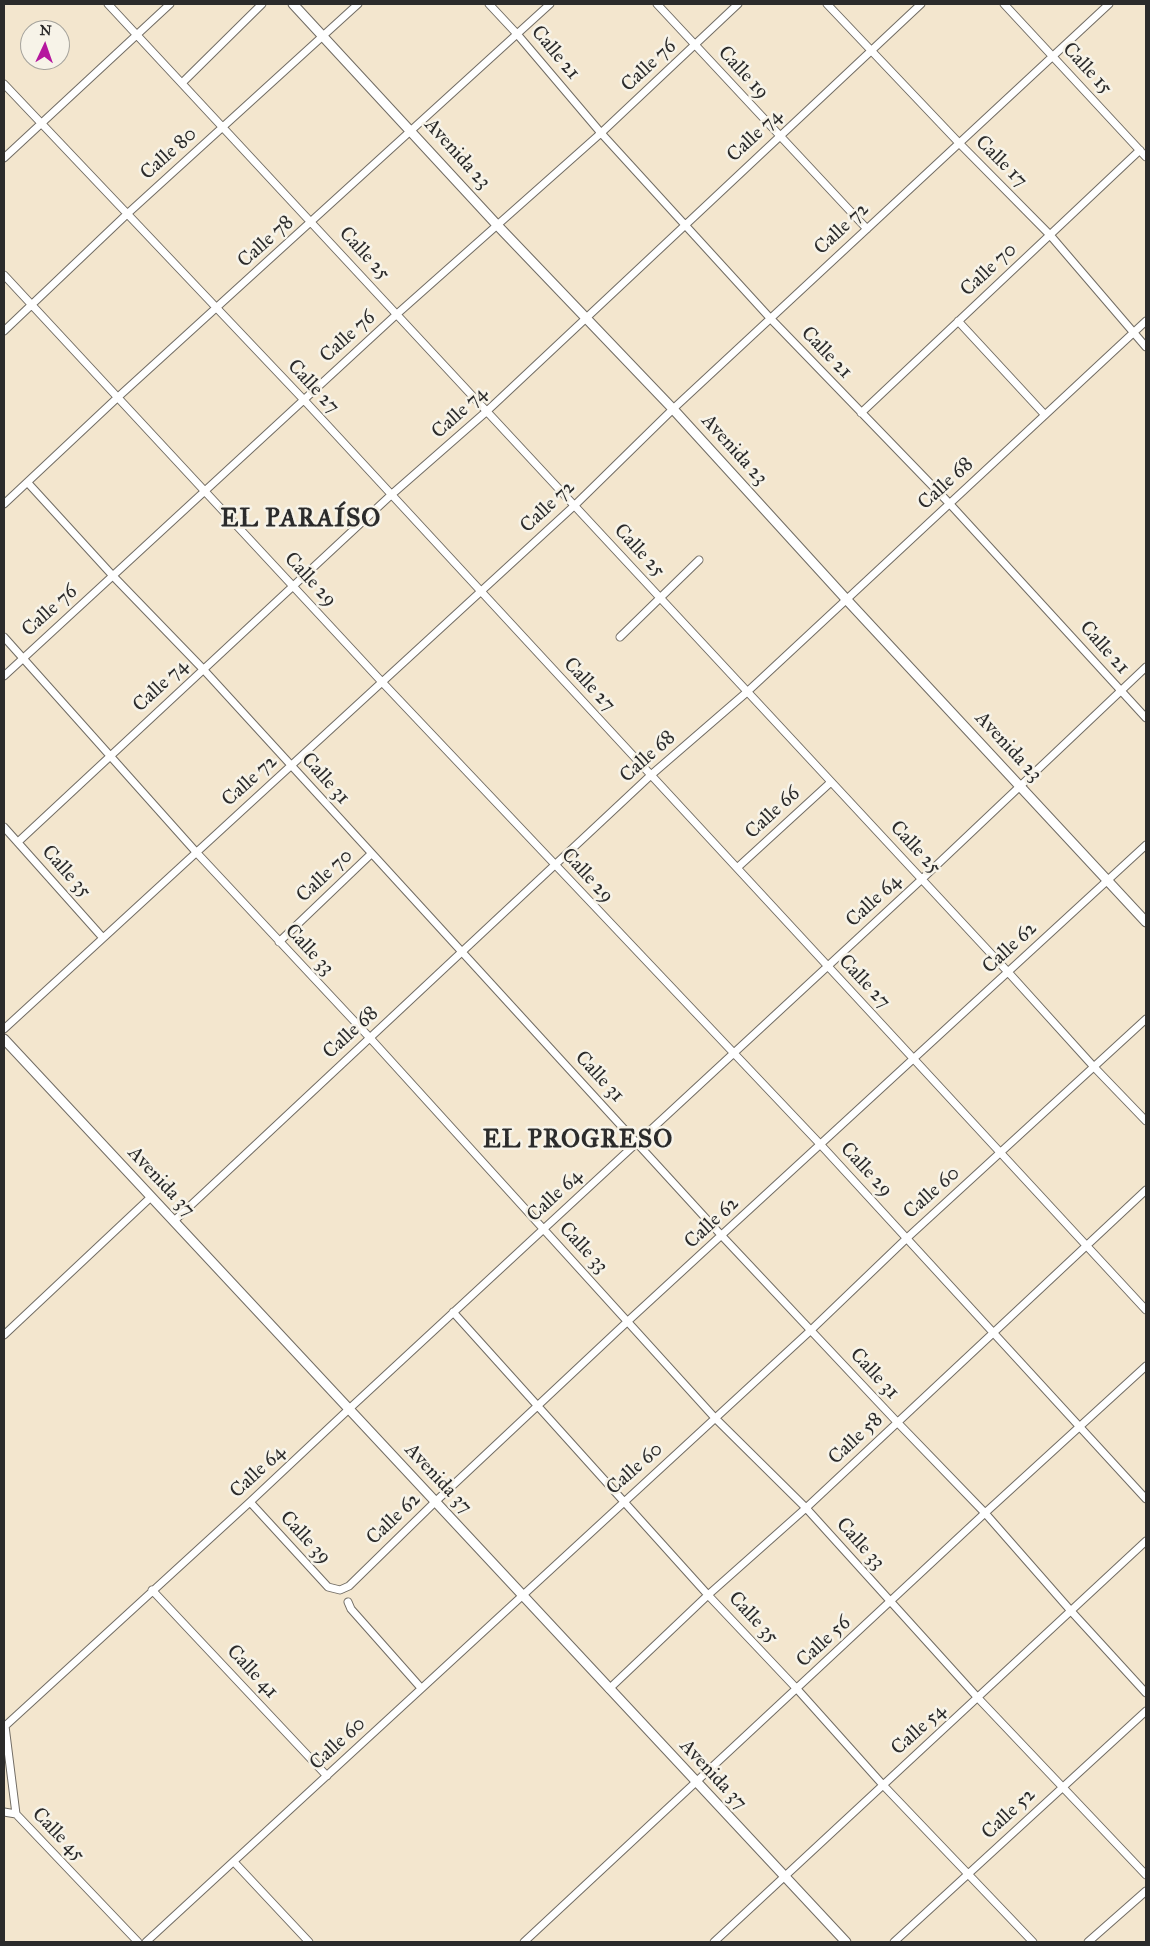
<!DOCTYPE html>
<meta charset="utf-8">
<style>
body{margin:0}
#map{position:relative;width:1150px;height:1946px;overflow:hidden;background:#f3e6ce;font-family:"IM FELL Great Primer",serif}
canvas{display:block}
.frame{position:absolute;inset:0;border:5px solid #2b2b2b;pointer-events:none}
.north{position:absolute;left:20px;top:20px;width:50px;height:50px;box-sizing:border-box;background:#f7f3e8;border:1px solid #a5a39c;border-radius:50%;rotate:3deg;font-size:14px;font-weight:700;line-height:20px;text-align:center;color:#2b2b2b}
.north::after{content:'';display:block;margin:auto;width:18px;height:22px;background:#b5179e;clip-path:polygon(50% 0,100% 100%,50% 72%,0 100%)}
</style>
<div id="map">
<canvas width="1150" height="1946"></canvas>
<div class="frame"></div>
<div class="north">N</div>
</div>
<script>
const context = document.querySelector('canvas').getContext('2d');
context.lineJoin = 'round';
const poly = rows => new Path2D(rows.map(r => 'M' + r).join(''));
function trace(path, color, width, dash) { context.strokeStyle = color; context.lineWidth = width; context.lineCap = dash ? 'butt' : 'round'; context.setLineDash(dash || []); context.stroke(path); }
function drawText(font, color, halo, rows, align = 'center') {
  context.font = font + ' "IM FELL Great Primer",serif'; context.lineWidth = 5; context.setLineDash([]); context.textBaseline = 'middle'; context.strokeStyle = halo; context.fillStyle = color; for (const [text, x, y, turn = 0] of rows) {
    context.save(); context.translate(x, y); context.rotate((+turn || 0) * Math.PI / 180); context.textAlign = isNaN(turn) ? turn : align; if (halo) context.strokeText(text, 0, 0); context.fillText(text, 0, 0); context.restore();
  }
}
const minor = poly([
 [108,4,1008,972,1094,1067,1146,1121],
 [489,4,517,34,601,133,770,318,949,503,1146,718],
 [657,4,867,229],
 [827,4,960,144,1050,235,1146,347],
 [1004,4,1146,157],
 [182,83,262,4],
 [4,84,304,400,1146,1310],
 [4,158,170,4],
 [4,275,382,682,820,1144,1146,1499],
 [958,321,1045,415],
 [4,331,126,215,358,4],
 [861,413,1140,150],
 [28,483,113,576,203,669,722,1236,897,1422,985,1513,1071,1611,1146,1693],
 [4,504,117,398,550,4],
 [4,637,196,852,370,1038,715,1418,806,1508,978,1698,1146,1875],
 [620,637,699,560],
 [4,676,397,314,601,133,738,4],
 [4,827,103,938],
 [18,842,391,495,487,411,921,4],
 [737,868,831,782],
 [279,942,371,854],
 [4,1029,575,505,673,409,1109,4],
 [174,1221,651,775,747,692,1146,321],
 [453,1312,708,1595,797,1689,883,1785,1033,1942],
 [4,1335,151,1197],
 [250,1502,328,1587,340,1590,349,1586,435,1502,628,1321,1146,845],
 [152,1590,327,1776],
 [348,1602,351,1609,421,1688],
 [609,1689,708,1595,806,1508,1146,1190],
 [5,1726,16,1814,138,1942],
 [4,1727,250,1502,349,1409,922,879,1146,667],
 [4,1812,16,1814],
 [234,1862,309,1942],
 [146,1942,810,1331,907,1238,1146,1019],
 [524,1942,985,1513,1146,1366],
 [714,1942,1146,1541],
 [894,1942,1146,1711],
 [1088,1942,1146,1891]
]);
const tertiary = poly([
 [293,4,498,226,673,409,846,599,1146,922],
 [4,1039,846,1942]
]);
trace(minor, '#716c64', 9);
trace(tertiary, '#716c64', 11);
trace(minor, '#fff', 7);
trace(tertiary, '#fff', 9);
drawText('20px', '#2b2b2b', '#f7f3e8', [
 ["Calle 21",555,53,50],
 ["Calle 76",649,66,-43],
 ["Calle 15",1087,69,47],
 ["Calle 19",743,73,47],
 ["Calle 74",755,136,-43],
 ["Calle 80",169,154,-42],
 ["Avenida 23",457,154,48],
 ["Calle 17",1001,162,45],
 ["Calle 72",842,229,-43],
 ["Calle 78",266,242,-42],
 ["Calle 25",364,254,47],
 ["Calle 70",989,270,-43],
 ["Calle 76",348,337,-42],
 ["Calle 21",826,353,46],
 ["Calle 27",313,387,47],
 ["Calle 74",460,413,-42],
 ["Avenida 23",734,450,48],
 ["Calle 68",946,484,-43],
 ["Calle 72",548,507,-43],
 ["Calle 25",639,551,47],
 ["Calle 29",310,580,47],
 ["Calle 76",50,611,-42],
 ["Calle 21",1104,648,48],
 ["Calle 27",589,685,47],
 ["Calle 74",161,686,-43],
 ["Avenida 23",1008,747,47],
 ["Calle 68",648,757,-42],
 ["Calle 31",325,779,48],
 ["Calle 72",250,781,-42],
 ["Calle 66",773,813,-43],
 ["Calle 25",915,848,47],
 ["Calle 35",66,872,48],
 ["Calle 70",325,876,-43],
 ["Calle 29",587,876,47],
 ["Calle 64",874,901,-43],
 ["Calle 62",1010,948,-43],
 ["Calle 33",309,950,47],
 ["Calle 27",864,982,47],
 ["Calle 68",351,1033,-43],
 ["Calle 31",599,1077,47],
 ["Calle 29",866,1170,47],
 ["Avenida 37",161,1182,47],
 ["Calle 60",932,1193,-42],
 ["Calle 64",555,1196,-43],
 ["Calle 62",712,1223,-43],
 ["Calle 33",583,1248,47],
 ["Calle 31",874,1374,47],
 ["Calle 58",856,1439,-43],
 ["Calle 60",635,1469,-42],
 ["Calle 64",258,1472,-43],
 ["Avenida 37",438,1479,47],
 ["Calle 62",394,1519,-44],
 ["Calle 39",305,1538,47],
 ["Calle 33",860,1544,48],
 ["Calle 35",753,1618,47],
 ["Calle 56",824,1642,-43],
 ["Calle 41",252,1672,47],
 ["Calle 54",919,1730,-42],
 ["Calle 60",338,1744,-43],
 ["Avenida 37",713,1775,47],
 ["Calle 52",1009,1814,-43],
 ["Calle 45",58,1835,46]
]);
context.letterSpacing = '1px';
drawText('bold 25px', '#2b2b2b', '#f7f3e8', [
 ["EL PARAÍSO",301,520],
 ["EL PROGRESO",578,1141]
]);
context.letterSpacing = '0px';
</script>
